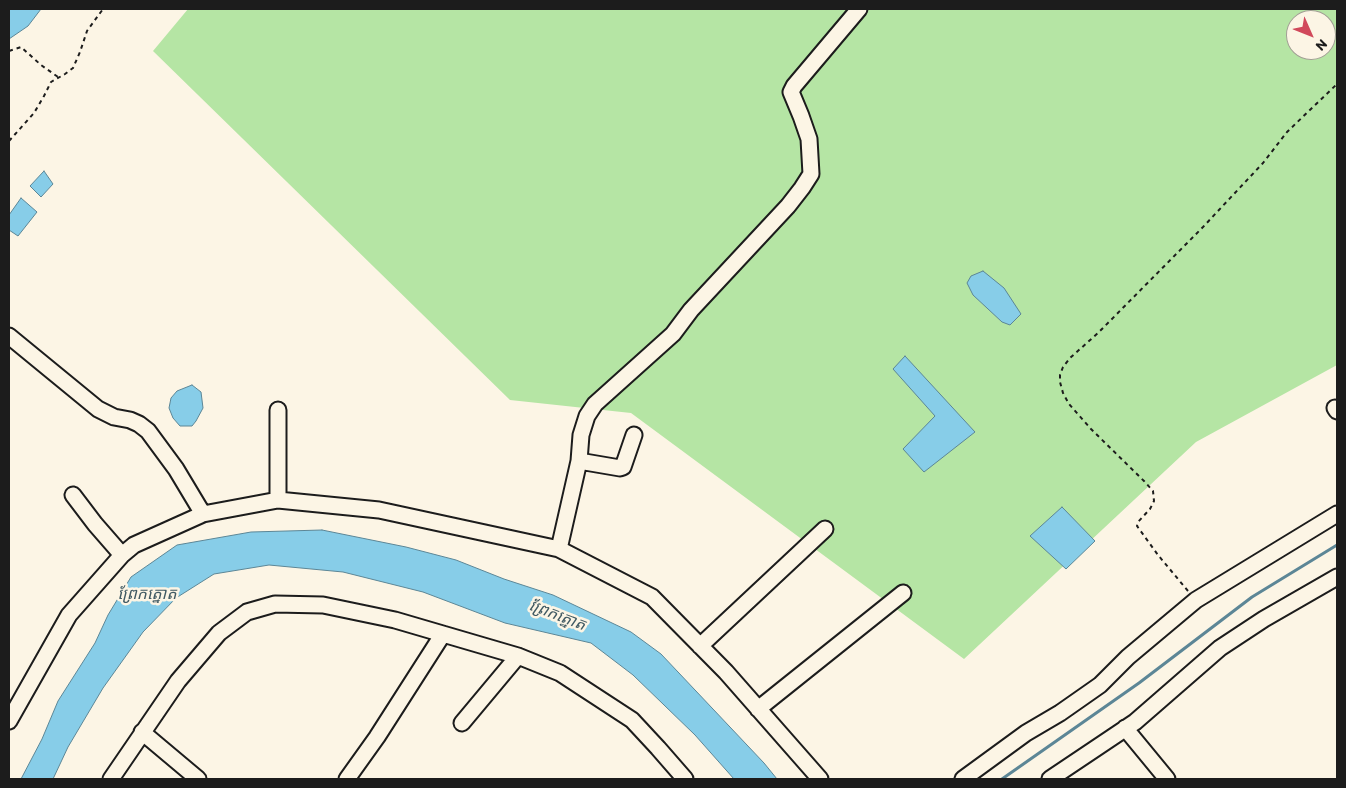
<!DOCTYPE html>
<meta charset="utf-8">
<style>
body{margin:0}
#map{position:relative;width:1346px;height:788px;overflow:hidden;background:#fcf5e5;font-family:Itim,sans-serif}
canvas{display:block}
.frame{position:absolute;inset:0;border:10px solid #1c1c1c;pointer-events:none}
.north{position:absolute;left:1286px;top:10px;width:50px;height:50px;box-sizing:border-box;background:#fcf5e5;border:1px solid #a29e95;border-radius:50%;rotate:134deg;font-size:14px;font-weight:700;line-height:20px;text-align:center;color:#1c1c1c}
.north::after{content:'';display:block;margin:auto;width:18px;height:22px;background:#d1495b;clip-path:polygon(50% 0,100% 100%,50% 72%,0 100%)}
</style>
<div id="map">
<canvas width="1346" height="788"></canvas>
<div class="frame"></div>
<div class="north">N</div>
</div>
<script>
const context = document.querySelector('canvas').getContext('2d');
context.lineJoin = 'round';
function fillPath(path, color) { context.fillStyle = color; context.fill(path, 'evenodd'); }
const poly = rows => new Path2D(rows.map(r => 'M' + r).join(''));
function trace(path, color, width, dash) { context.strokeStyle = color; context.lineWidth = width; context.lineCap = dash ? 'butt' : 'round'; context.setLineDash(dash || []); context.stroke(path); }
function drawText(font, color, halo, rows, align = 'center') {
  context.font = font + ' Itim,"Noto Sans Khmer",sans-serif'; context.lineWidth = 5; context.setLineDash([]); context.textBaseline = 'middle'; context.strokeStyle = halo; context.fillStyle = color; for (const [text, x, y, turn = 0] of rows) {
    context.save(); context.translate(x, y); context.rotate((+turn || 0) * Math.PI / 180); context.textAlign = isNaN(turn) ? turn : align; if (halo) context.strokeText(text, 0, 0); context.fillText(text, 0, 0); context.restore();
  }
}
fillPath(poly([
 [188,9,1337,9,1337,365,1196,442,964,659,631,413,510,400,153,51],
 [1296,20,1326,20,1326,50,1296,50]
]), '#b5e5a4');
const water = poly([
 [9,9,41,9,28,26,9,39,9,9],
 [44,171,53,184,41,197,30,186,44,171],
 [21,198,37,212,18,236,9,230,9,215,21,198],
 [983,271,1004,288,1021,314,1010,325,1002,322,973,295,967,283,971,276,983,271],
 [905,356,975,432,924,472,903,449,935,416,893,369,905,356],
 [192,385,201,392,203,408,196,421,192,426,180,426,173,418,169,408,171,398,177,391,192,385],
 [1062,507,1095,541,1066,569,1030,536,1062,507],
 [322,530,406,547,456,560,504,579,553,595,631,632,661,654,764,763,777,779,734,779,695,735,633,675,591,643,505,623,423,592,343,572,269,565,214,574,176,598,143,632,103,688,68,747,53,779,21,779,42,739,58,701,95,643,108,615,131,577,177,545,251,532,322,530]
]);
fillPath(water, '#87cde8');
trace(water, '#5c8696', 1);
trace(poly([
 [1002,779,1139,683,1252,597,1337,545]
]), '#5c8696', 3);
const minor = poly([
 [9,336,98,409,114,417,130,420,139,424,148,431,176,469,203,514],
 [1335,408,1337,411],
 [579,461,581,435,587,416,595,404,673,334,691,310,788,206,802,188,811,174,809,139,801,116,791,92,794,86,859,9],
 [73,495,95,524,122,555],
 [278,500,278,410],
 [559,549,579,461,620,468,623,467,634,435],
 [700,646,825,529],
 [758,709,903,593],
 [9,721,69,615,122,555,134,545,203,514,278,500,379,510,559,549,652,597,726,672,820,779],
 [462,723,518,656],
 [1125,728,1167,779],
 [142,732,198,779],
 [111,779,178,681,219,633,247,612,275,604,323,605,395,620,518,656,560,673,632,720,658,748,685,779],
 [347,779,377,737,443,634],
 [963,779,1026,733,1060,713,1100,685,1128,657,1196,600,1337,514],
 [1050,779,1135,722,1220,648,1264,619,1337,577]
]);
trace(minor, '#1c1c1c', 19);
trace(poly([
 [9,51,21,47,41,65,58,77],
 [9,141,34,113,44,96,51,82,65,74,73,68,80,52,87,31,103,9],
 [1188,591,1158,555,1137,526,1138,522,1150,509,1154,501,1153,491,1144,481,1091,429,1069,404,1063,393,1060,382,1060,375,1063,367,1070,358,1098,333,1203,227,1263,163,1287,132,1337,84]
]), '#1c1c1c', 2, [4, 4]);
trace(minor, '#fcf5e5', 15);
drawText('italic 16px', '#415a63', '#fcf5e5', [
 ["ព្រែកត្នោត",147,595],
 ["ព្រែកត្នោត",557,616,21]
]);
</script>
